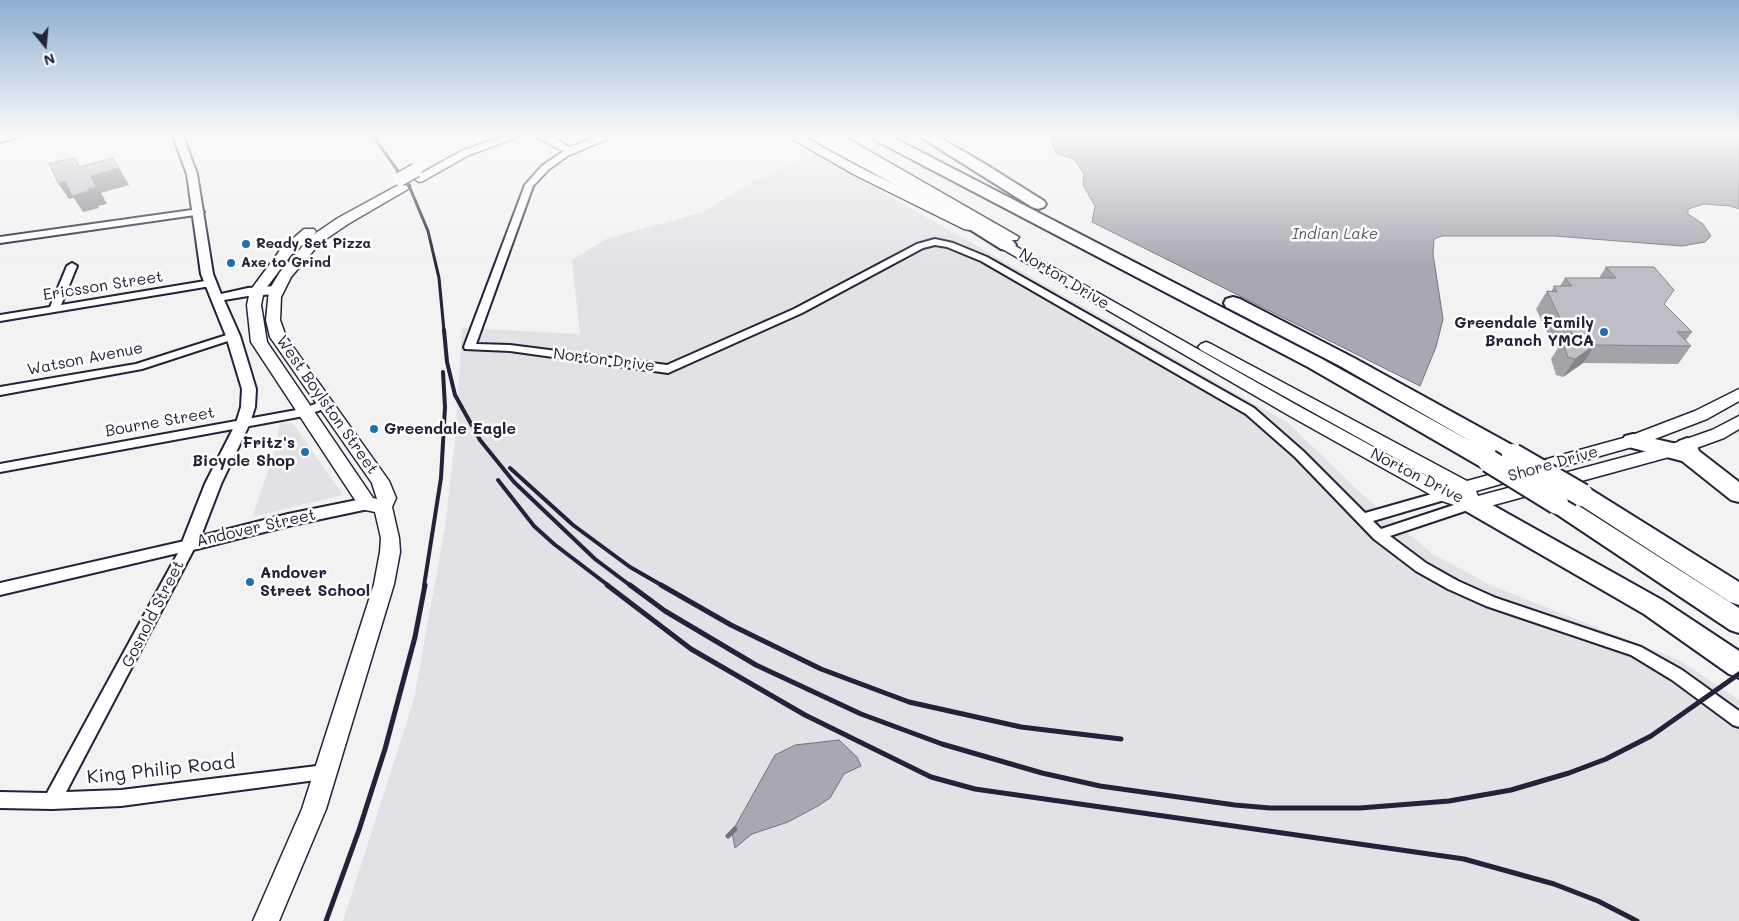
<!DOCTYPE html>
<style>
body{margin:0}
#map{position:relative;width:1739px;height:921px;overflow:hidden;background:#f2f2f3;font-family:Mali,sans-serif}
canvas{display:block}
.north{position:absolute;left:20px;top:20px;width:50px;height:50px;-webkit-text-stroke:4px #fff;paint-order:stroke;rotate:163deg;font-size:14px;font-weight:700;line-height:20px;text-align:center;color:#22223b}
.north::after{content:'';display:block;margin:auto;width:18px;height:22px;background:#22223b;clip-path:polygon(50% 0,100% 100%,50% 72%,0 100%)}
</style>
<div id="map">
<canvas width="1739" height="921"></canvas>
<div class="north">N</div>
</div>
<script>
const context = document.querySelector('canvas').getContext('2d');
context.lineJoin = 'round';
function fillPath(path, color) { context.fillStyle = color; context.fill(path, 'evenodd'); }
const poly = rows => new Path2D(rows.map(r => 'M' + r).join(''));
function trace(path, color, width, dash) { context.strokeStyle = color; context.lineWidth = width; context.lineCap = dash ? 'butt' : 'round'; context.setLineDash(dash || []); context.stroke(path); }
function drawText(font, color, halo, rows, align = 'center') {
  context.font = font + ' Mali,sans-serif'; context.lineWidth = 5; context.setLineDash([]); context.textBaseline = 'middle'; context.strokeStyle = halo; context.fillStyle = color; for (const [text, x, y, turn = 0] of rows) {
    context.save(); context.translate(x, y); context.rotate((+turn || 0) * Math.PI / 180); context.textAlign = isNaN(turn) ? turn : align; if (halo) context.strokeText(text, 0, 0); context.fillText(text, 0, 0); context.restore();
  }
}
fillPath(poly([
 [817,155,1288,423,1365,497,1433,554,1490,585,1679,660,1739,700,1739,921,343,921,414,699,445,527,455,441,462,328,580,334,572,260,606,239,703,212,753,181],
 [280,423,289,423,294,425,343,495,252,517,274,454]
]), '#e2e2e6');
const water = poly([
 [1049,136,1739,136,1739,209,1730,206,1704,204,1688,209,1688,214,1703,224,1711,236,1705,242,1682,246,1554,236,1442,236,1434,239,1433,254,1443,319,1436,347,1420,386,1092,222,1095,206,1083,185,1084,174,1075,160,1056,153,1049,136],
 [839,740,857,757,861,766,844,774,830,798,818,806,788,822,752,834,735,848,732,832,775,755,795,745,839,740]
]);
fillPath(water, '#a8a8b2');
trace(water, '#727282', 1);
trace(poly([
 [728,836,735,829]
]), '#727282', 5);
const minor = poly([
 [567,149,574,151,548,170,533,186,476,344,510,345,667,365,794,309,917,244,935,239,953,243,987,257,1254,408,1303,451,1365,513,1453,488,1458,490,1459,493,1458,496,1373,521,1381,529,1472,499,1477,501,1479,504,1477,507,1390,536,1426,563,1458,581,1496,598,1641,647,1682,670,1739,711,1739,727,1733,725,1672,680,1631,655,1486,606,1448,589,1416,571,1374,539,1295,457,1246,414,981,261,947,247,935,245,923,248,802,313,668,373,510,351,465,349,464,347,525,185,542,166,567,149],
 [199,209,204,212,202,214,0,243,0,237,199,209],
 [72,263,77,266,61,305,211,280,216,283,211,286,0,321,0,315,50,307,67,266,72,263],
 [233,333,237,334,238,336,237,338,142,369,0,395,0,387,136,364,233,333],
 [325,400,331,404,329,407,304,416,0,472,0,464,302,409,325,400],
 [189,540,194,541,196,545,66,792,121,790,325,765,331,768,333,773,331,778,121,806,52,809,0,808,0,792,47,793,178,553,0,595,0,583,189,540]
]);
const tertiary = poly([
 [0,136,21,136,0,142,0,136],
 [173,136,183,136,197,174,213,274,221,294,248,288,276,286,282,290,276,294,248,296,224,300,240,336,256,389,255,407,250,423,221,484,201,536,288,514,367,498,373,500,375,504,373,508,288,526,189,551,183,549,181,545,205,484,236,423,241,407,242,389,226,336,201,274,187,174,173,136]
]);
const secondary = poly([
 [503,136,521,136,469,155,423,181,419,182,413,178,461,151,503,136],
 [534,136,550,136,570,147,597,136,614,136,570,155,534,136],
 [787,136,802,136,863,169,974,223,976,226,969,230,964,229,855,175,787,136],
 [828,136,843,136,1019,237,1017,240,1007,240,828,136],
 [404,182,408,183,410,186,408,189,348,224,320,243,291,277,281,297,280,320,286,337,389,481,396,498,392,507,399,538,400,552,394,584,326,809,279,921,253,921,302,809,374,584,380,552,381,538,375,512,361,509,251,342,247,305,250,291,281,249,304,229,314,229,316,232,313,235,338,218,404,182],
 [308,240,280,272,269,290,266,320,270,337,372,483,377,499,373,498,267,342,261,305,264,291,291,255,308,240],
 [992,233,1302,408,1458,493,1201,350,1198,347,1201,344,1206,342,1211,344,1467,481,1627,437,1695,411,1739,389,1739,401,1707,419,1639,445,1476,491,1478,496,1669,445,1712,430,1739,416,1739,429,1724,438,1680,454,1472,511,1442,501,1290,416,987,240,985,237,987,234,992,233]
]);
const motorway = poly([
 [809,136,828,136,935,194,1013,241,1016,245,1013,249,1007,250,1001,249,923,200,811,139,809,136],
 [871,136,890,136,1322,359,1472,442,1340,366,1226,307,1224,303,1226,299,1233,297,1240,299,1354,358,1521,450,1524,455,1521,460,1513,463,1497,456,1500,461,1497,467,1489,469,1481,467,1308,367,873,139,871,136],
 [919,136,937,136,985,164,1044,201,1046,204,1044,207,1038,209,1032,207,919,136],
 [1633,434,1677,444,1679,441,1687,438,1695,441,1699,451,1739,482,1739,502,1731,500,1682,461,1625,446,1622,441,1625,436,1633,434],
 [1582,487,1590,489,1739,582,1739,605,1730,602,1574,501,1570,495,1574,489,1582,487],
 [1557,494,1565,497,1739,608,1739,633,1730,630,1549,509,1545,503,1549,497,1557,494],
 [1472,495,1480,498,1662,600,1739,651,1739,678,1729,674,1644,614,1464,510,1460,504,1464,498,1472,495]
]);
trace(minor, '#22223b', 4);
trace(tertiary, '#22223b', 4);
trace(secondary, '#22223b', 3);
trace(motorway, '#22223b', 4);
fillPath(minor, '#fff');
fillPath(tertiary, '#fff');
fillPath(secondary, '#fff');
fillPath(motorway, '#fff');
trace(poly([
 [373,136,410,188,428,231,439,278,444,331]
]), '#22223b', 3);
trace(poly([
 [444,330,447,362,455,395,480,440,514,482,595,559,631,586],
 [510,468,573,525,630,567,663,586],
 [498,480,534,526,554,544,609,586],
 [424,586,441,478,445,407,443,372]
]), '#22223b', 4);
trace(poly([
 [607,585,691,649,805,715,931,777,975,789,1464,859,1554,884,1598,901,1637,921],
 [630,585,665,611,756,665,861,714,942,744,1042,773,1100,786,1235,805,1270,808,1360,808,1449,801,1511,790,1569,773,1606,759,1651,736,1739,674],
 [661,585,731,625,821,669,909,702,1021,727,1121,739],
 [326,921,359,830,385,749,415,637,425,585]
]), '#22223b', 5);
const secondaryBridge = poly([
 [400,179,416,170]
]);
const motorwayBridge = poly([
 [1513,455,1582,495],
 [1489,461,1557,503]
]);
trace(secondaryBridge, '#22223b', 16, []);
trace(motorwayBridge, '#22223b', 26, []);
trace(secondaryBridge, '#fff', 13);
trace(motorwayBridge, '#fff', 22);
fillPath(poly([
 [1606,267,1664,304,1692,332,1686,340,1691,346,1678,364,1583,363,1563,377,1556,375,1551,359,1558,348,1550,338,1536,309,1547,291,1551,292,1554,286,1560,286,1565,278,1599,278]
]), '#a3a3aa');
fillPath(poly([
 [421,136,433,136,422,139],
 [119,168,129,185,101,193,107,204,98,206,99,208,83,212,74,198,69,199,58,183,65,181,88,189,91,176],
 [1595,345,1583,363,1563,377,1575,359]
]), '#85858b');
const building = poly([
 [75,158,79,167,113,158,119,168,91,176,96,187,88,189,89,191,72,196,65,181,58,183,49,163,75,158],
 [1606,267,1654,267,1674,290,1664,304,1692,332,1677,332,1691,346,1595,345,1575,359,1568,357,1562,341,1573,334,1561,320,1547,291,1557,292,1554,286,1572,286,1565,278,1616,278,1606,267]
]);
fillPath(building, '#bebec6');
trace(building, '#85858b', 1);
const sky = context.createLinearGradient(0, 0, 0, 265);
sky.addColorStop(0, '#8eafd2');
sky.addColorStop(0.51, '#f9f9fa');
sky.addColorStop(1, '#f9f9fa00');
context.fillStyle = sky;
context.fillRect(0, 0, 1739, 265);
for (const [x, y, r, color] of [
 [246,244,5,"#1f6fb2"],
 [231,263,5,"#1f6fb2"],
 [1604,332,5,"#1f6fb2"],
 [374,429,5,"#1f6fb2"],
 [305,452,5,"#1f6fb2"],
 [250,582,5,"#1f6fb2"]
]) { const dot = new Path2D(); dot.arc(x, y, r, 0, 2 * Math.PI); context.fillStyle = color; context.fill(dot); trace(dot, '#fff', 2); }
drawText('bold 14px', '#22223b', '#fff', [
 ["Ready Set Pizza",256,244],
 ["Axe to Grind",241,263]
], 'left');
drawText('italic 15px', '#58586b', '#fff', [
 ["Indian Lake",1335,234]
]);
drawText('16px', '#22223b', '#fff', [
 ["Norton Drive",1064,279,31],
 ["Ericsson Street",103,286,-9],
 ["Watson Avenue",85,359,-11],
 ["Norton Drive",604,360,7],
 ["West Boylston Street",327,405,55],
 ["Bourne Street",160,422,-10],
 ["Shore Drive",1553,464,-16],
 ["Norton Drive",1417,476,27],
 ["Andover Street",256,528,-13],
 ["Gosnold Street",153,614,-63]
]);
drawText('bold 16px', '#22223b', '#fff', [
 ["Greendale Family",1594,323],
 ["Branch YMCA",1594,341],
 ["Greendale Eagle",384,429,"left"],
 ["Fritz's",295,443],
 ["Bicycle Shop",295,461],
 ["Andover",260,573,"left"],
 ["Street School",260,591,"left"]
], 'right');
drawText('19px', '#22223b', '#fff', [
 ["King Philip Road",161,770,-6]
]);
</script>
